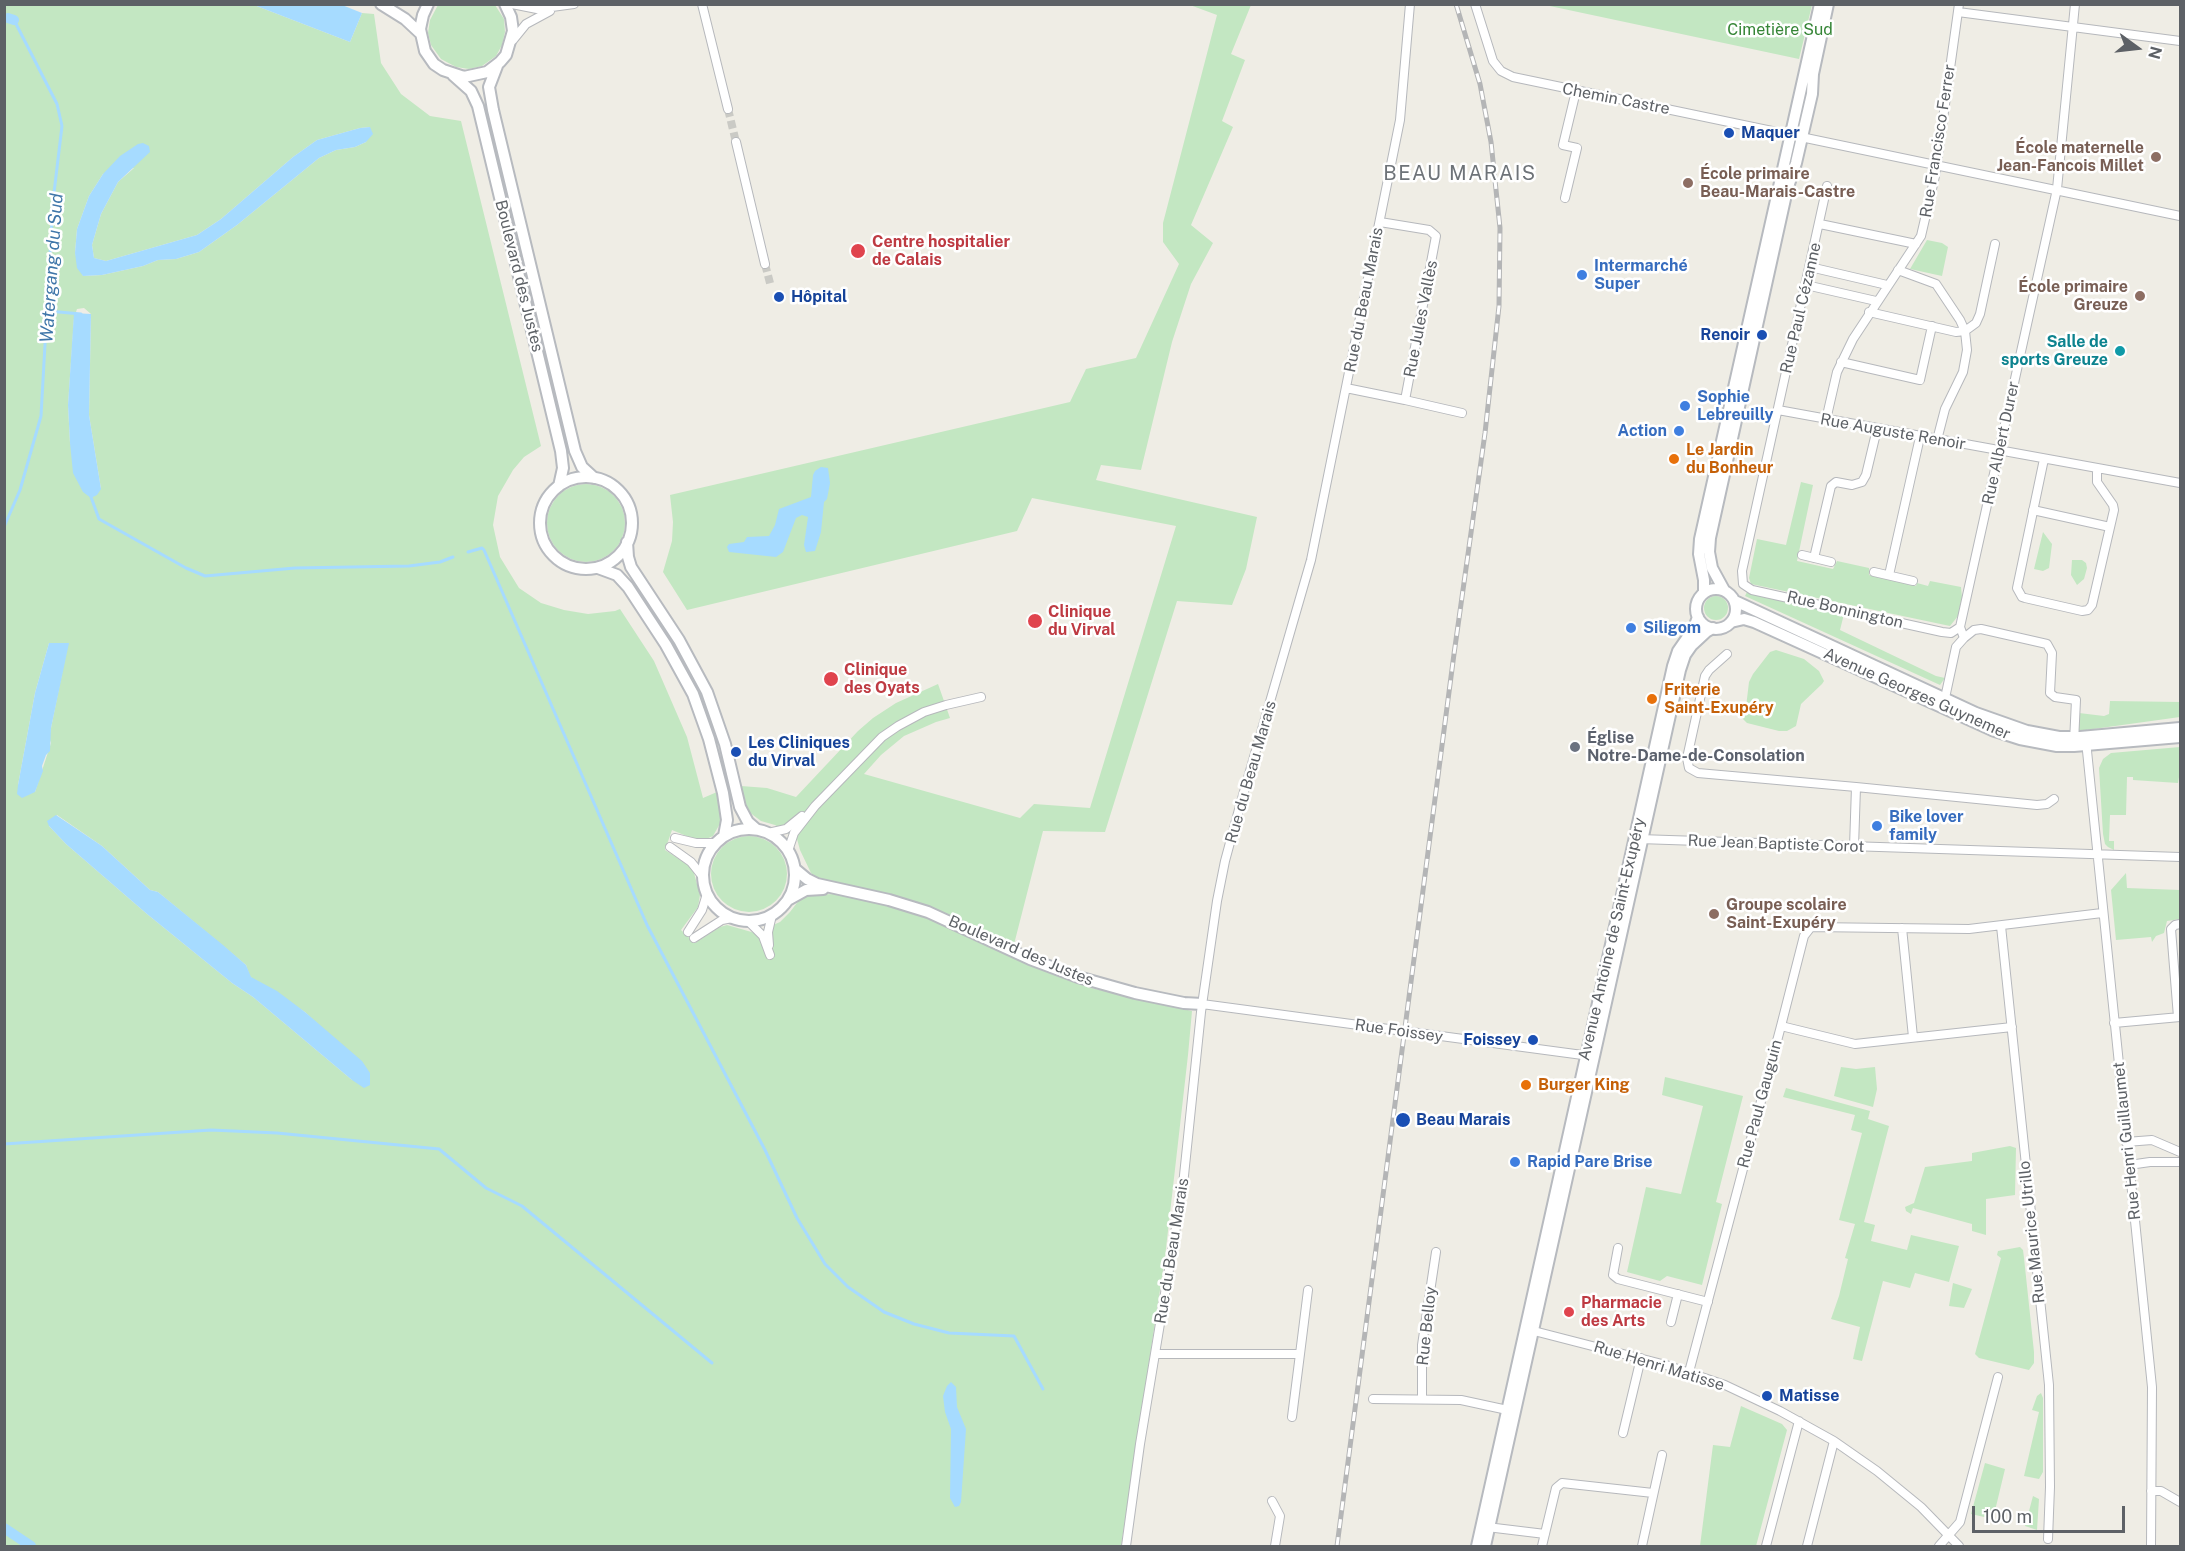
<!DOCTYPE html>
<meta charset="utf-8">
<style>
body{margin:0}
#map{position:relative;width:2185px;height:1551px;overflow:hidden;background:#efede5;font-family:"Public Sans",sans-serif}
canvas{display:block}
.frame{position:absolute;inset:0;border:6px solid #5d6166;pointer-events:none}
.north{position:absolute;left:2107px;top:18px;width:60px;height:60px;-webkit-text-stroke:4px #fff;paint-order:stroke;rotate:105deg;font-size:16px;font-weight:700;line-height:24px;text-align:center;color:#5d6166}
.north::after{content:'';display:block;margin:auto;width:21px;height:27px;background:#5d6166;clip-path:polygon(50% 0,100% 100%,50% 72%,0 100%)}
.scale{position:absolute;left:1972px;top:1506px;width:153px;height:27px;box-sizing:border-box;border:3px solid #5d6166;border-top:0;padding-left:8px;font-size:18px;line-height:21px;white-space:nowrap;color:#5d6166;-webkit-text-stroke:4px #fff;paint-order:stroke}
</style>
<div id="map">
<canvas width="2185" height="1551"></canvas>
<div class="frame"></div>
<div class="north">N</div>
<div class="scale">100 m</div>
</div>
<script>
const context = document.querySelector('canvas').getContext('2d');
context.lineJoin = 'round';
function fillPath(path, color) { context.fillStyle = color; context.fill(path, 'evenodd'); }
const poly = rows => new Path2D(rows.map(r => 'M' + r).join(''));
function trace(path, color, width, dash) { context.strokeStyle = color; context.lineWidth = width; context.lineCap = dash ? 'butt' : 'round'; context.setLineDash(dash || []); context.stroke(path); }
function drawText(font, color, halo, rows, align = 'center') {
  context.font = font + ' "Public Sans",sans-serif'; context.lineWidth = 5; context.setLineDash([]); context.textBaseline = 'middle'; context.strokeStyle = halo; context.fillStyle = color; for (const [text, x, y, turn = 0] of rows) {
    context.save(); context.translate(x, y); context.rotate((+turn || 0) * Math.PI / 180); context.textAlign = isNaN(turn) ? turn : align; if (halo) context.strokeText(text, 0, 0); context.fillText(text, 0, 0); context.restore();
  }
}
fillPath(poly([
 [4,5,254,5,350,42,362,13,374,14,381,63,401,94,430,116,461,121,541,446,524,457,513,470,498,496,493,525,500,557,519,588,541,603,564,610,588,614,615,611,620,609,654,661,687,737,703,798,717,792,721,808,722,820,713,836,704,840,696,840,672,830,665,850,691,867,694,873,700,895,698,907,681,930,695,943,720,927,727,925,755,933,780,922,790,912,803,895,835,894,835,885,820,880,811,873,800,850,797,839,775,825,761,821,745,809,741,786,767,788,796,797,858,731,873,718,896,703,938,684,950,718,936,722,904,736,881,755,864,774,1020,818,1034,804,1090,808,1176,526,1032,498,1017,531,687,610,663,572,672,541,673,522,670,495,1070,402,1086,369,1136,358,1179,264,1163,242,1163,223,1217,15,1190,5,1251,5,1231,54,1245,60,1222,121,1233,127,1191,225,1213,243,1191,284,1172,342,1141,470,1101,465,1096,480,1257,517,1246,569,1232,605,1177,601,1105,832,1043,831,1011,956,1028,965,1087,987,1192,1011,1188,1055,1165,1257,1121,1546,5,1546],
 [370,127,366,142,355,147,336,150,319,158,237,225,199,252,176,259,158,260,143,266,102,275,83,276,75,253,77,229,89,196,103,174,134,168,118,182,101,214,92,245,94,258,106,261,197,235,221,219,293,157,317,140,360,128],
 [84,308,91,314,89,415,101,489,70,443,68,405,74,318,77,309],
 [49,643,68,643,51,728,49,737,51,743,35,792,18,785,35,693],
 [57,815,102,846,150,890,158,892,246,965,250,977,305,1012,331,1037,352,1080,253,997,232,983,147,914,66,844,49,826],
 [438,5,495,5,504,19,505,32,502,45,496,56,482,66,469,69,456,67,441,59,431,45,428,33,430,20],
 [1545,5,1812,4,1812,5,1799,59],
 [1927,240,1942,243,1948,247,1942,276,1910,269],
 [1801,482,1813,485,1797,561,1833,569,1837,561,1869,568,1869,575,1916,586,1917,583,1928,586,1930,581,1961,587,1962,597,1958,616,1950,626,1751,584,1749,578,1757,539,1786,545],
 '547 523a39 39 0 1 1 78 0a39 39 0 1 1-78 0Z',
 [2043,532,2052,544,2049,568,2043,571,2034,569],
 [2072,560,2082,560,2086,563,2087,568,2084,579,2077,585,2071,575],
 [1747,592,1844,614,1840,630,1936,676,1945,678,1940,685,1745,596],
 '1704 608a12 12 0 1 1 24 0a12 12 0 1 1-24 0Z',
 [1776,650,1804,659,1819,671,1824,681,1822,684,1801,704,1796,726,1787,731,1779,731,1747,723,1742,718,1746,707,1749,682,1753,674,1770,652],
 [2110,701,2180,702,2180,717,2079,731,2079,713,2104,716,2109,714],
 [2180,747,2180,771,2178,783,2133,780,2133,777,2127,777,2126,815,2110,815,2109,841,2114,841,2114,850,2108,847,2105,844,2103,834,2099,768,2103,759,2111,753],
 '711 874a38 38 0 1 1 76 0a38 38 0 1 1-76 0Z',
 [2126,873,2127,888,2180,890,2180,919,2167,921,2164,933,2156,936,2152,942,2151,937,2116,940,2111,890],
 [1841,1067,1856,1069,1875,1067,1877,1089,1873,1107,1834,1096],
 [1665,1077,1743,1096,1716,1202,1722,1204,1702,1285,1667,1276,1660,1281,1627,1272,1646,1187,1681,1194,1703,1106,1662,1095],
 [1786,1088,1870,1111,1868,1119,1889,1126,1864,1222,1875,1225,1871,1241,1907,1250,1911,1235,1959,1246,1949,1282,1915,1273,1910,1288,1883,1281,1862,1361,1853,1359,1860,1327,1831,1319,1839,1296,1848,1259,1845,1258,1855,1224,1839,1220,1862,1133,1851,1130,1855,1115,1783,1097],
 [2010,1146,2016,1148,2015,1195,1986,1199,1986,1235,1972,1231,1972,1224,1913,1208,1911,1214,1906,1211,1905,1207,1914,1203,1925,1167,1972,1161,1972,1153],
 [2020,1247,2023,1250,2024,1258,2034,1352,2034,1363,2029,1370,1979,1358,1975,1354,2001,1258,1997,1255,1998,1251],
 [1953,1283,1972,1289,1964,1308,1949,1306],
 [2041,1393,2043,1398,2043,1472,2039,1479,2024,1476,2039,1412,2032,1410,2037,1396],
 [1741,1406,1782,1424,1787,1430,1756,1546,1700,1546,1713,1445,1730,1447],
 [1985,1463,2005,1469,1993,1519,1971,1514],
 [2033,1496,2039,1499,2037,1530,2025,1526]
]), '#c3e7c2');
fillPath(poly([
 [254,5,342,5,362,13,350,42],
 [370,127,373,134,366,142,355,147,336,150,319,158,237,225,199,252,176,259,158,260,143,266,102,275,83,276,77,268,75,253,77,229,89,196,103,174,120,156,138,144,143,143,149,146,150,152,118,182,101,214,92,245,94,258,106,261,197,235,221,219,293,157,317,140,360,128],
 [74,313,91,314,89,415,101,489,97,495,91,498,83,492,73,473,70,443,68,405],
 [821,467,828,468,830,483,827,499,824,502,821,532,815,551,806,552,804,545,808,517,802,515,796,518,783,552,776,557,729,552,727,547,729,544,744,542,747,537,769,536,775,525,779,509,811,497,813,475,815,471],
 [49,643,69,643,51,728,50,751,46,755,42,766,43,771,35,792,22,798,17,794,18,785,35,693],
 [56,815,102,846,150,890,158,892,223,945,246,965,251,977,277,991,305,1012,362,1061,370,1073,370,1085,364,1088,352,1080,253,997,232,983,147,914,66,844,49,826,47,821],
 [951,1382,956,1387,957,1407,966,1429,961,1502,959,1506,955,1507,950,1498,951,1429,945,1412,943,1396,947,1386]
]), '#a6dbff');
trace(poly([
 [48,311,81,314],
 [91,497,99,519,186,568,205,576,295,568,409,566,440,562,453,557],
 [4,527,20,490,41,416,53,201,62,126,57,104,14,20],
 [468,552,482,548,484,550,647,925,765,1150,797,1218,825,1264,848,1287,884,1312,914,1324,949,1333,1014,1336,1043,1389],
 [4,1144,211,1130,277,1133,439,1149,486,1188,522,1206,712,1363]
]), '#a6dbff', 3);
trace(poly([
 [8,18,14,20],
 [4,1528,31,1546]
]), '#a6dbff', 10);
trace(poly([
 [728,109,736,142],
 [765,264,771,287]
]), '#cacac5', 8, [8, 4]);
const street = poly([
 [512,4,537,9,574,4],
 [702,4,728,109],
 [1475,4,1493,61,1501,71,1513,77,2180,216],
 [1958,12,2180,41],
 [513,40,526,24,550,11],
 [736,142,765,264],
 [1827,186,1742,571,1743,584,1752,590,1942,632,1951,633,1960,627],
 [1565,198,1577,148,1563,145,1576,91],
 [1820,224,1916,244],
 [1810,267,1887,285],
 [1898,270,1936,284,1960,320,1965,331,1967,350,1963,372,1945,409,1937,440],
 [1806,285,1876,301],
 [1869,312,1956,332,1965,331,1976,323,1980,314,1995,244],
 [1841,362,1920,380,1932,326],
 [1346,388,1405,400,1436,236,1429,230,1380,222],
 [1405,400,1462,413],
 [1778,410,2180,483],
 [1826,420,1837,372,1853,339,1921,236,1935,176,1959,4],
 [2044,459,2017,588,2022,597,2025,598,2082,611,2088,610,2092,605,2114,510,2113,505,2097,482,2097,468],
 [2033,510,2110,527],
 [1802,555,1831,562],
 [1814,558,1831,486,1836,482,1852,485,1862,482,1866,475,1877,429],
 [1874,572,1913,581],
 [1889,575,1920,437],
 [1964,638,1974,630,1981,629,2047,644,2052,653,2050,693,2055,697,2076,700,2074,742],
 [1727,654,1709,670,1705,676,1687,758,1689,768,1698,773,1856,787,1854,847],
 [1945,698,1956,647,1964,638,1960,627,2057,189,2075,4],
 [2086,741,2152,1387,2151,1546],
 [1856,787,2037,805,2047,804,2054,799],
 [768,833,786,829,802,816],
 [675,838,696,843,716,843],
 [1639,839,2180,857],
 [670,847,691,862,703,877],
 [788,851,794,833,815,806,882,737,898,726,924,712,946,705,981,697],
 [748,921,763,936,770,955],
 [2001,926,2049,1385,2050,1487,2048,1539],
 [1902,928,1913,1037],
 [688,932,702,910,707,894],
 [694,938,722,920,732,918],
 [769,945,768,932,772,915],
 [1202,1004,1590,1056],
 [2178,1017,2171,929,2175,925,2180,924],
 [2114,1023,2180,1017],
 [1781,1026,1804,936,1811,927,1969,929,2102,913],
 [2126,1142,2152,1140,2180,1152],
 [2129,1165,2150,1162,2180,1162],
 [1618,1248,1613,1275,1618,1279,1708,1302],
 [1671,1322,1678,1294],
 [1530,1330,1666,1365,1725,1385,1780,1411,1834,1441,1877,1471,1921,1507,1959,1546],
 [1155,1354,1300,1354,1308,1290],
 [1689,1372,1781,1026,1855,1044,2012,1027],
 [1373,1399,1461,1400,1512,1411],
 [1422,1399,1422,1345,1436,1252],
 [1292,1417,1300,1354],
 [1623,1433,1641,1358],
 [2151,1491,2161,1491,2180,1502],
 [1272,1501,1280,1516,1275,1546],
 [1487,1527,1545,1534],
 [1126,1546,1140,1444,1183,1185,1201,1012,1217,901,1225,861,1241,802,1311,560,1400,120,1410,4],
 [1542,1546,1556,1488,1562,1483,1653,1493],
 [1642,1546,1662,1455],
 [1766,1546,1799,1421],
 [1807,1546,1834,1441],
 [1939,1546,1960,1522,1998,1377]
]);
const secondary = poly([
 [381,4,405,19,420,33],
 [428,4,423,15,420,29,425,51,434,64,443,70,464,77,487,72,500,62,506,55,513,31,511,17,505,4],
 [497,66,489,87,493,110,575,451,582,467,594,478],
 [453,75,471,91,478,106,561,451,563,468,559,486],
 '540 523a46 46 0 1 1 92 0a46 46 0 1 1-92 0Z',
 [627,542,628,557,631,567,679,640,707,692,725,744,740,807,748,822,756,829],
 [598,568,617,575,628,587,666,645,693,694,709,739,723,793,727,820,724,836],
 '1696 609a20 20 0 1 1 40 0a20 20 0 1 1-40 0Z',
 [1724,590,1712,568,1709,552,1710,538,1787,190,1796,163,1812,94,1813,74,1828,4],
 [1704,593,1704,580,1699,554,1700,539,1820,4],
 [1735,601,1976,713,2027,731,2059,737,2080,737,2180,728],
 [1731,622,1744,619,1754,622,1992,730,2020,739,2057,746,2074,746,2180,737],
 '703 875a46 46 0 1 1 92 0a46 46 0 1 1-92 0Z',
 [795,869,807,879,817,884,889,900,928,912,1030,959,1078,977,1135,993,1184,1003,1202,1004],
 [788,900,806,890,823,889],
 [1477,1546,1673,666,1678,651,1694,628,1698,617],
 [1485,1546,1680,670,1685,655,1692,645,1706,632,1713,628]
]);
trace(street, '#b6b8bc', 10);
trace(secondary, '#b7babf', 14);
trace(street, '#fff', 8);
trace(secondary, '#fff', 10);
const rail = poly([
 [1337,1546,1454,654,1485,433,1499,306,1500,228,1491,142,1480,84,1456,4]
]);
trace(rail, '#b4b5b6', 5);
trace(rail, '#fff', 3, [9]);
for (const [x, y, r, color] of [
 [1729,133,6,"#1a4fb4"],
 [2156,157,6,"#8d6e63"],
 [1688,183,6,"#8d6e63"],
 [858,251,8,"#e0444e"],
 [1582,275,6,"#3f7fe0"],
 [2140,296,6,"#8d6e63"],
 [779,297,6,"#1a4fb4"],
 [1762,335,6,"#1a4fb4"],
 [2120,351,6,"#0f9aa8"],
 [1685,406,6,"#3f7fe0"],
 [1679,431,6,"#3f7fe0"],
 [1674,459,6,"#e8710a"],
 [1035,621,8,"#e0444e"],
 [1631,628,6,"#3f7fe0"],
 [831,679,8,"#e0444e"],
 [1652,699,6,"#e8710a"],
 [1575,747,6,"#6b7280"],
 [736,752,6,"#1a4fb4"],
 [1877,826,6,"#3f7fe0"],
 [1714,914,6,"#8d6e63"],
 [1533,1040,6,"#1a4fb4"],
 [1526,1085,6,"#e8710a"],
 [1403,1120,8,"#1a4fb4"],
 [1515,1162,6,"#3f7fe0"],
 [1569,1312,6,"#e0444e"],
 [1767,1396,6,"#1a4fb4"]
]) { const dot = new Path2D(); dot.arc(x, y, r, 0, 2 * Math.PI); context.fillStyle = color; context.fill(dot); trace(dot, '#fff', 2); }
drawText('16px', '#358536', '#fff', [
 ["Cimetière Sud",1780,30]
]);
drawText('16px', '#5d6166', '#fff', [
 ["Chemin Castre",1616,99,11],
 ["Rue Francisco Ferrer",1938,141,-81],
 ["Boulevard des Justes",519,276,76],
 ["Rue du Beau Marais",1364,300,-79],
 ["Rue Paul Cézanne",1801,308,-77],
 ["Rue Jules Vallès",1421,319,-79],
 ["Rue Auguste Renoir",1893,432,10],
 ["Rue Albert Durer",2001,443,-78],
 ["Rue Bonnington",1845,610,13],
 ["Avenue Georges Guynemer",1917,694,24],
 ["Rue du Beau Marais",1251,772,-74],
 ["Rue Jean Baptiste Corot",1776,844,2],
 ["Avenue Antoine de Saint-Exupéry",1612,939,-77],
 ["Boulevard des Justes",1021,951,23],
 ["Rue Foissey",1399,1031,8],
 ["Rue Paul Gauguin",1760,1104,-75],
 ["Rue Henri Guillaumet",2127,1141,-96],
 ["Rue Maurice Utrillo",2032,1232,-96],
 ["Rue du Beau Marais",1172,1251,-81],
 ["Rue Belloy",1427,1326,-84],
 ["Rue Henri Matisse",1659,1366,17]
]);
drawText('bold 16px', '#164399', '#fff', [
 ["Maquer",1741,133],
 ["Hôpital",791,297],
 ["Renoir",1750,335,"right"],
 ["Les Cliniques",748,743],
 ["du Virval",748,761],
 ["Foissey",1521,1040,"right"],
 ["Beau Marais",1416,1120],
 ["Matisse",1779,1396]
], 'left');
drawText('bold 16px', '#785e54', '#fff', [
 ["École maternelle",2144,148],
 ["Jean-Fancois Millet",2144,166],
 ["École primaire",1700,174,"left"],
 ["Beau-Marais-Castre",1700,192,"left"],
 ["École primaire",2128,287],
 ["Greuze",2128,305],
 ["Groupe scolaire",1726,905,"left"],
 ["Saint-Exupéry",1726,923,"left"]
], 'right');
drawText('bold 16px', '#be3a42', '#fff', [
 ["Centre hospitalier",872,242],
 ["de Calais",872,260],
 ["Clinique",1048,612],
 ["du Virval",1048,630],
 ["Clinique",844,670],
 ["des Oyats",844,688],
 ["Pharmacie",1581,1303],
 ["des Arts",1581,1321]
], 'left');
drawText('bold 16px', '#366cbe', '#fff', [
 ["Intermarché",1594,266],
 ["Super",1594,284],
 ["Sophie",1697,397],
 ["Lebreuilly",1697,415],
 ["Action",1667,431,"right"],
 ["Siligom",1643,628],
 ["Bike lover",1889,817],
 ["family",1889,835],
 ["Rapid Pare Brise",1527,1162]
], 'left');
drawText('bold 16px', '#0d838f', '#fff', [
 ["Salle de",2108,342],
 ["sports Greuze",2108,360]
], 'right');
drawText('bold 16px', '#c56008', '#fff', [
 ["Le Jardin",1686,450],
 ["du Bonheur",1686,468],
 ["Friterie",1664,690],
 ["Saint-Exupéry",1664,708],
 ["Burger King",1538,1085]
], 'left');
drawText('bold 16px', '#5b616d', '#fff', [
 ["Église",1587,738],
 ["Notre-Dame-de-Consolation",1587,756]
], 'left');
drawText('italic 18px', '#3f76a9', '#fff', [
 ["Watergang du Sud",52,268,-86]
]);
context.letterSpacing = '1.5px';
drawText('20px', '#6e7378', '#fff', [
 ["BEAU MARAIS",1460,174]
]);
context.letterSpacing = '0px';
</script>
